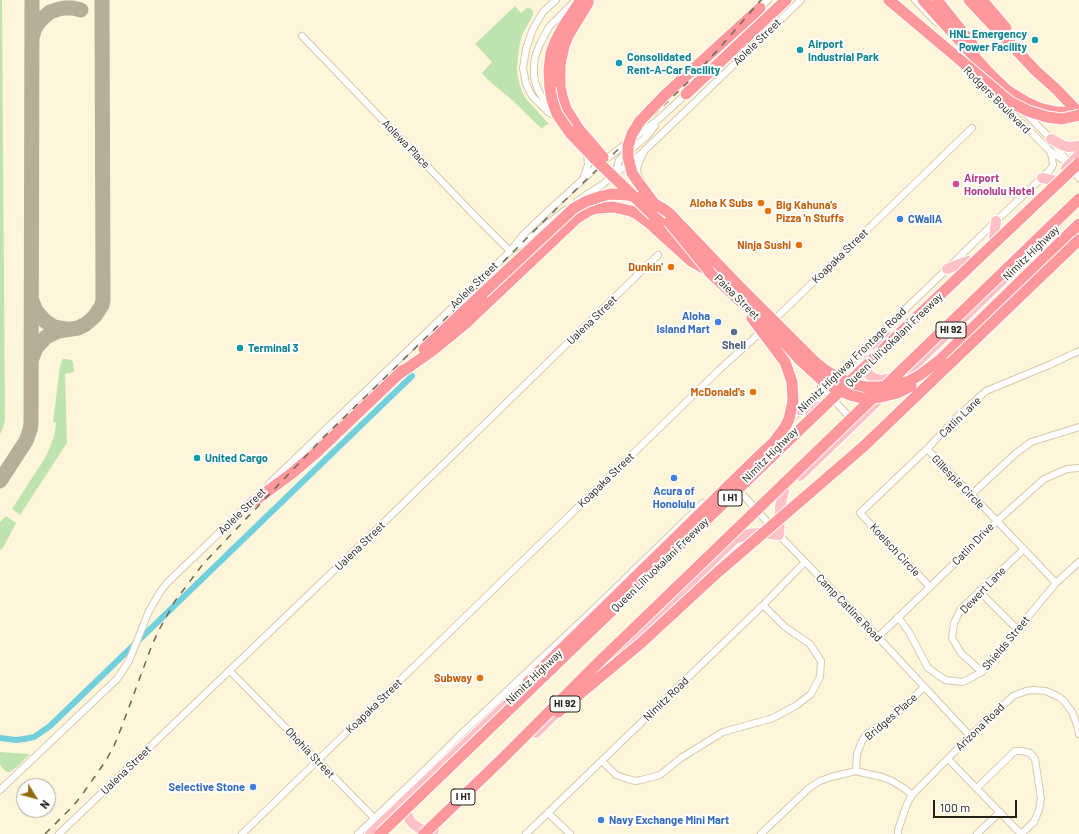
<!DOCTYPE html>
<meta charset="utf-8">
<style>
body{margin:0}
#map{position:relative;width:1079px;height:834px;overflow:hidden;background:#fff5da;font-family:Barlow,sans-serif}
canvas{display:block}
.north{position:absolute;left:16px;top:778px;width:40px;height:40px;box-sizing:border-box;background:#fff;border:1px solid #a7a6a1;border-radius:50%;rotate:127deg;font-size:11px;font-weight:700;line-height:16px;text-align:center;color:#242014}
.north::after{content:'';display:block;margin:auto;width:14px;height:18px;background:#8e6c0f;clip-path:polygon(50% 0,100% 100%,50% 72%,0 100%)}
.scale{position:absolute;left:933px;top:800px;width:84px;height:18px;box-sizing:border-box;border:2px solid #242014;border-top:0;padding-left:5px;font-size:12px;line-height:14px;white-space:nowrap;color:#242014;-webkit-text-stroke:3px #fff;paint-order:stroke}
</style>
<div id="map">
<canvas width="1079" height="834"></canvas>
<div class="north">N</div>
<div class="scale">100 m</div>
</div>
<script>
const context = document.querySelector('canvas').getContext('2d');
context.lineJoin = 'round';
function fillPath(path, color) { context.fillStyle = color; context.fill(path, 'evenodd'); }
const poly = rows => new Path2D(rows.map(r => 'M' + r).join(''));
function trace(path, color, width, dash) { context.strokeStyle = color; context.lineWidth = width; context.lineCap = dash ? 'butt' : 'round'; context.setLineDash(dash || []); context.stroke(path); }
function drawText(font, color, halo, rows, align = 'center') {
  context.font = font + ' Barlow,sans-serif'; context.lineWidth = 4; context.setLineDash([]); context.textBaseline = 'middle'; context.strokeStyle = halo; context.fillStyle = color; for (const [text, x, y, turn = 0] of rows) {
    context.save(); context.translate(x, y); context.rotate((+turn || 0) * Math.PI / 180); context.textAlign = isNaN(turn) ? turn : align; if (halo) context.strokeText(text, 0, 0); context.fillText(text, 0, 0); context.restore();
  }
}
fillPath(poly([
 [0,0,2,0,5,420,3,428,0,434],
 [515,6,521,13,528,7,533,11,533,15,522,35,519,48,517,69,518,78,522,92,527,100,549,124,544,126,542,129,512,100,488,80,482,73,492,62,475,44],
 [63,359,66,359,71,360,73,362,74,372,65,374,67,443,20,515,12,509,45,458,50,447,54,436,56,423,53,422,60,366,62,361],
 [6,516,16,523,3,548,0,550,0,522],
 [0,752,29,754,30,754,17,767,10,772,8,772,5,771,0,765]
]), '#bfe3af');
trace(poly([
 [0,738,16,740,24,739,34,737,50,726,412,376]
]), '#72d0dd', 6);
trace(poly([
 [33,35,34,30,39,22,44,17,50,12,59,9,64,8,73,8,81,10],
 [32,301,36,311,45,321,54,327,66,329],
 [32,358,36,348,46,337,58,331,78,328,86,324,95,316,102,305,103,300,102,0],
 [0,481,26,441,30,430,31,424,32,0]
]), '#b6ae98', 15);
const street = poly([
 [556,0,543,12,537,22,532,31,526,49,523,68,526,84,532,96,548,112,558,117],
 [915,0,936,22],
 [759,9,768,0],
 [302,36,476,217,510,251],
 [716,59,735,37],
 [985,87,1043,144,1050,151,1065,161],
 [552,109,544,100,539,92,536,85,534,76,534,66,535,57,540,44,549,27,576,0],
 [1024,112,1051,139,1079,178],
 [615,175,619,160,647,136,655,126],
 [584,176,588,165,587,152],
 [640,179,638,176,637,169,639,162,643,154],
 [577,201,603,184,643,152,801,0],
 [513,249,522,244,565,210],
 [772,322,972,128],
 [821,386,853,421],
 [791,419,947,269,996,221,1050,170,1053,165,1052,157,1050,151],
 [927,449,997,521,1056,583],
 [269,484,479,282,510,251,523,235,547,212,602,162,659,119,687,93],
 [736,487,779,535,878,637,970,736],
 [971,495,1015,454,1031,442,1079,427],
 [930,587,860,513,927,449,957,417,986,391,1049,365,1079,351],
 [979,591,1017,629],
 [898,617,909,632,928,668,945,680,963,682,982,672,1056,583,1079,562],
 [878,637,959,559,997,521,1044,479,1067,469,1079,468],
 [230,671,377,821],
 [982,672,961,653,952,638,954,623,961,609,1024,549],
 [948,759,1021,834,1034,822,1039,810,1041,798,1035,759,1030,753,1022,751,1015,751,977,788],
 [602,761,616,775,628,779,635,781,641,780,660,775,681,758,723,732,773,718,797,705,811,694,820,677,821,661,810,644,785,627,763,605],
 [856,771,857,754,862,741,866,735,877,727,885,723,895,715,924,687],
 [0,790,117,679,129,661,149,611,160,592,167,583,247,506],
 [548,813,570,834],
 [59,834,373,533,658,255],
 [242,834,719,370,764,329],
 [358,834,426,769,459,736,509,689,592,611,703,503],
 [526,834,763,605,805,562],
 [761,834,809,788,820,781,831,777,856,771,864,773,882,777,892,781,905,789,912,795],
 [898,834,898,830,907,804,912,795,970,736,1013,696,1026,691,1033,690,1046,691,1059,697,1064,701,1072,712,1077,725,1079,734],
 [977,834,1000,812]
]);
const primary = poly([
 [1051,139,1062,145,1068,147,1079,146],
 [1066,168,1079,155],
 [1042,178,1053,180],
 [994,237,996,221],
 [947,269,968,261],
 [866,347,890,337],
 [868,360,866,364,866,368,869,375,876,379,882,380,897,377],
 [800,410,820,406],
 [800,476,1047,237],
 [735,539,748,534,760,533,779,535,780,507,784,491],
 [593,677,738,536],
 [536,733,563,706],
 [409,801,407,806,407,814,409,819,412,823,420,829,425,830,431,831,434,830],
 [370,834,535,677]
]);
const highway = poly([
 [923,0,991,75,1008,91,1026,102,1039,108,1056,112,1079,113],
 [937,0,976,49],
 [969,0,1036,71,1056,89,1079,113],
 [982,0,1006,28],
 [550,88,549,70,551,53,556,40,563,27,581,0],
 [686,94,786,0],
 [665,95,760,8],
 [578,128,566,109,562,96,560,86,560,65,564,46,568,36,588,3,588,0],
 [653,215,678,240],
 [704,267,739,300],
 [424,349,483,293],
 [941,359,1079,224],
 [399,374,432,351,465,324,577,218,590,210,598,208,613,207,631,211,637,214,648,222,691,261,709,271],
 [761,454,774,442,785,427],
 [246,507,291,474,317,452,403,370]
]);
trace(street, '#d5c9a9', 8);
trace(primary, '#fff', 12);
trace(highway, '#fff', 13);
trace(street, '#fff', 6);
trace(primary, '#ffc1c4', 10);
trace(highway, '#ff989d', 11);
trace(poly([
 [45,834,74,805,84,792,105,762,114,746,122,726,152,645,159,630,175,601,203,564,322,439,489,276,557,208,688,82,716,52,761,0]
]), '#6d6756', 1.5, [7, 7]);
const highwayBridge = poly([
 [889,0,1010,102,1028,111,1047,117,1062,119,1079,115],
 [550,88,552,100,557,114,571,134,594,158,653,215],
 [578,128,603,157],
 [653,202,636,179,632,173,628,157,628,146,632,134,640,121,665,95],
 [669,222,709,271],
 [483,293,574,208,587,201,602,196,611,194,628,195,649,201,662,208,669,213,739,286,814,361,825,370,838,378,853,384,866,387,880,387,893,385,907,382,920,375,941,359],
 [739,300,773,330,800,360,824,382,838,390,850,395,862,398,874,398,885,396,897,393,911,386],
 [752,318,785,362,792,382,793,401,789,419,785,427],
 [528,682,761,454],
 [558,712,641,643,718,572,863,447,1079,240],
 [380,834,923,311,1079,163],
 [424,834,502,759,597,664,1079,199]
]);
trace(highwayBridge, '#fff', 13, []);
trace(highwayBridge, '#ff989d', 11);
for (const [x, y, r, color] of [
 [1035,40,4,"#0f9aa8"],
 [800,50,4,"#0f9aa8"],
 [619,63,4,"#0f9aa8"],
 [956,184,4,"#d1479c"],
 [761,203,4,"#e8710a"],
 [768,211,4,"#e8710a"],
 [900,219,4,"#3f7fe0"],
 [799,245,4,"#e8710a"],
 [671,267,4,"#e8710a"],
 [718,322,4,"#3f7fe0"],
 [734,332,4,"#5c6f8a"],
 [240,348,4,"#0f9aa8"],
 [753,392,4,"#e8710a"],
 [197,458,4,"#0f9aa8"],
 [674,478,4,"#3f7fe0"],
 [480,678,4,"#e8710a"],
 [253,787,4,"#3f7fe0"],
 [601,820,4,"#3f7fe0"]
]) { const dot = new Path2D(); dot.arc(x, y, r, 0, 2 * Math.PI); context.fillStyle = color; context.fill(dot); trace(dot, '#fff', 1.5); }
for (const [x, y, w] of [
 [951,330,30],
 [730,498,24],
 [565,704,30],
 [463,797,24]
]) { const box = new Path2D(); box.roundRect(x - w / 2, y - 8, w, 16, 3); context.fillStyle = '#fff'; context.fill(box); trace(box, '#242014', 1); }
drawText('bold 10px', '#242014', null, [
 ["HI 92",951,330],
 ["I H1",730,498],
 ["HI 92",565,704],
 ["I H1",463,797]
]);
drawText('bold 11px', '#0d838f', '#fff', [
 ["HNL Emergency",1027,34,"right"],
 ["Power Facility",1027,47,"right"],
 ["Airport",808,44],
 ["Industrial Park",808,57],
 ["Consolidated",627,57],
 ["Rent-A-Car Facility",627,70],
 ["Terminal 3",248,348],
 ["United Cargo",205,458]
], 'left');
drawText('11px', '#242014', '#fff', [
 ["Aolele Street",757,42,-44],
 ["Rodgers Boulevard",997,100,45],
 ["Aolewa Place",406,144,46],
 ["Nimitz Highway",1031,253,-44],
 ["Koapaka Street",840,256,-44],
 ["Aolele Street",474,285,-44],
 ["Paiea Street",737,297,45],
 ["Ualena Street",592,320,-44],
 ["Queen Liliʻuokalani Freeway",894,340,-44],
 ["Nimitz Highway Frontage Road",852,360,-44],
 ["Catlin Lane",960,417,-44],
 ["Nimitz Highway",770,455,-45],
 ["Koapaka Street",606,480,-44],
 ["Gillespie Circle",958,482,46],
 ["Aolele Street",242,511,-44],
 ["Catlin Drive",973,544,-46],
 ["Ualena Street",360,546,-44],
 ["Koelsch Circle",895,550,47],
 ["Queen Liliʻuokalani Freeway",660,565,-44],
 ["Dewert Lane",983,590,-46],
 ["Camp Catline Road",849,608,46],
 ["Shields Street",1006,643,-50],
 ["Nimitz Highway",534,677,-44],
 ["Nimitz Road",666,699,-44],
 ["Koapaka Street",374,706,-44],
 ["Bridges Place",891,717,-41],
 ["Arizona Road",980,727,-44],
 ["Ohohia Street",310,753,46],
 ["Ualena Street",126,770,-44]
]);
drawText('bold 11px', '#b23c85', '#fff', [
 ["Airport",964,178],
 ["Honolulu Hotel",964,191]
], 'left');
drawText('bold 11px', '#c56008', '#fff', [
 ["Aloha K Subs",753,203],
 ["Big Kahuna's",776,205,"left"],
 ["Pizza 'n Stuffs",776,218,"left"],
 ["Ninja Sushi",791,245],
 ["Dunkin'",663,267],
 ["McDonald's",745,392],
 ["Subway",472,678]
], 'right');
drawText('bold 11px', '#366cbe', '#fff', [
 ["CWallA",908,219],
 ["Aloha",710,316,"right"],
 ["Island Mart",710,329,"right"],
 ["Acura of",674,491,"center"],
 ["Honolulu",674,504,"center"],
 ["Selective Stone",245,787,"right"],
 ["Navy Exchange Mini Mart",609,820]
], 'left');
drawText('bold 11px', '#4e5e75', '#fff', [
 ["Shell",734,345]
]);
</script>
